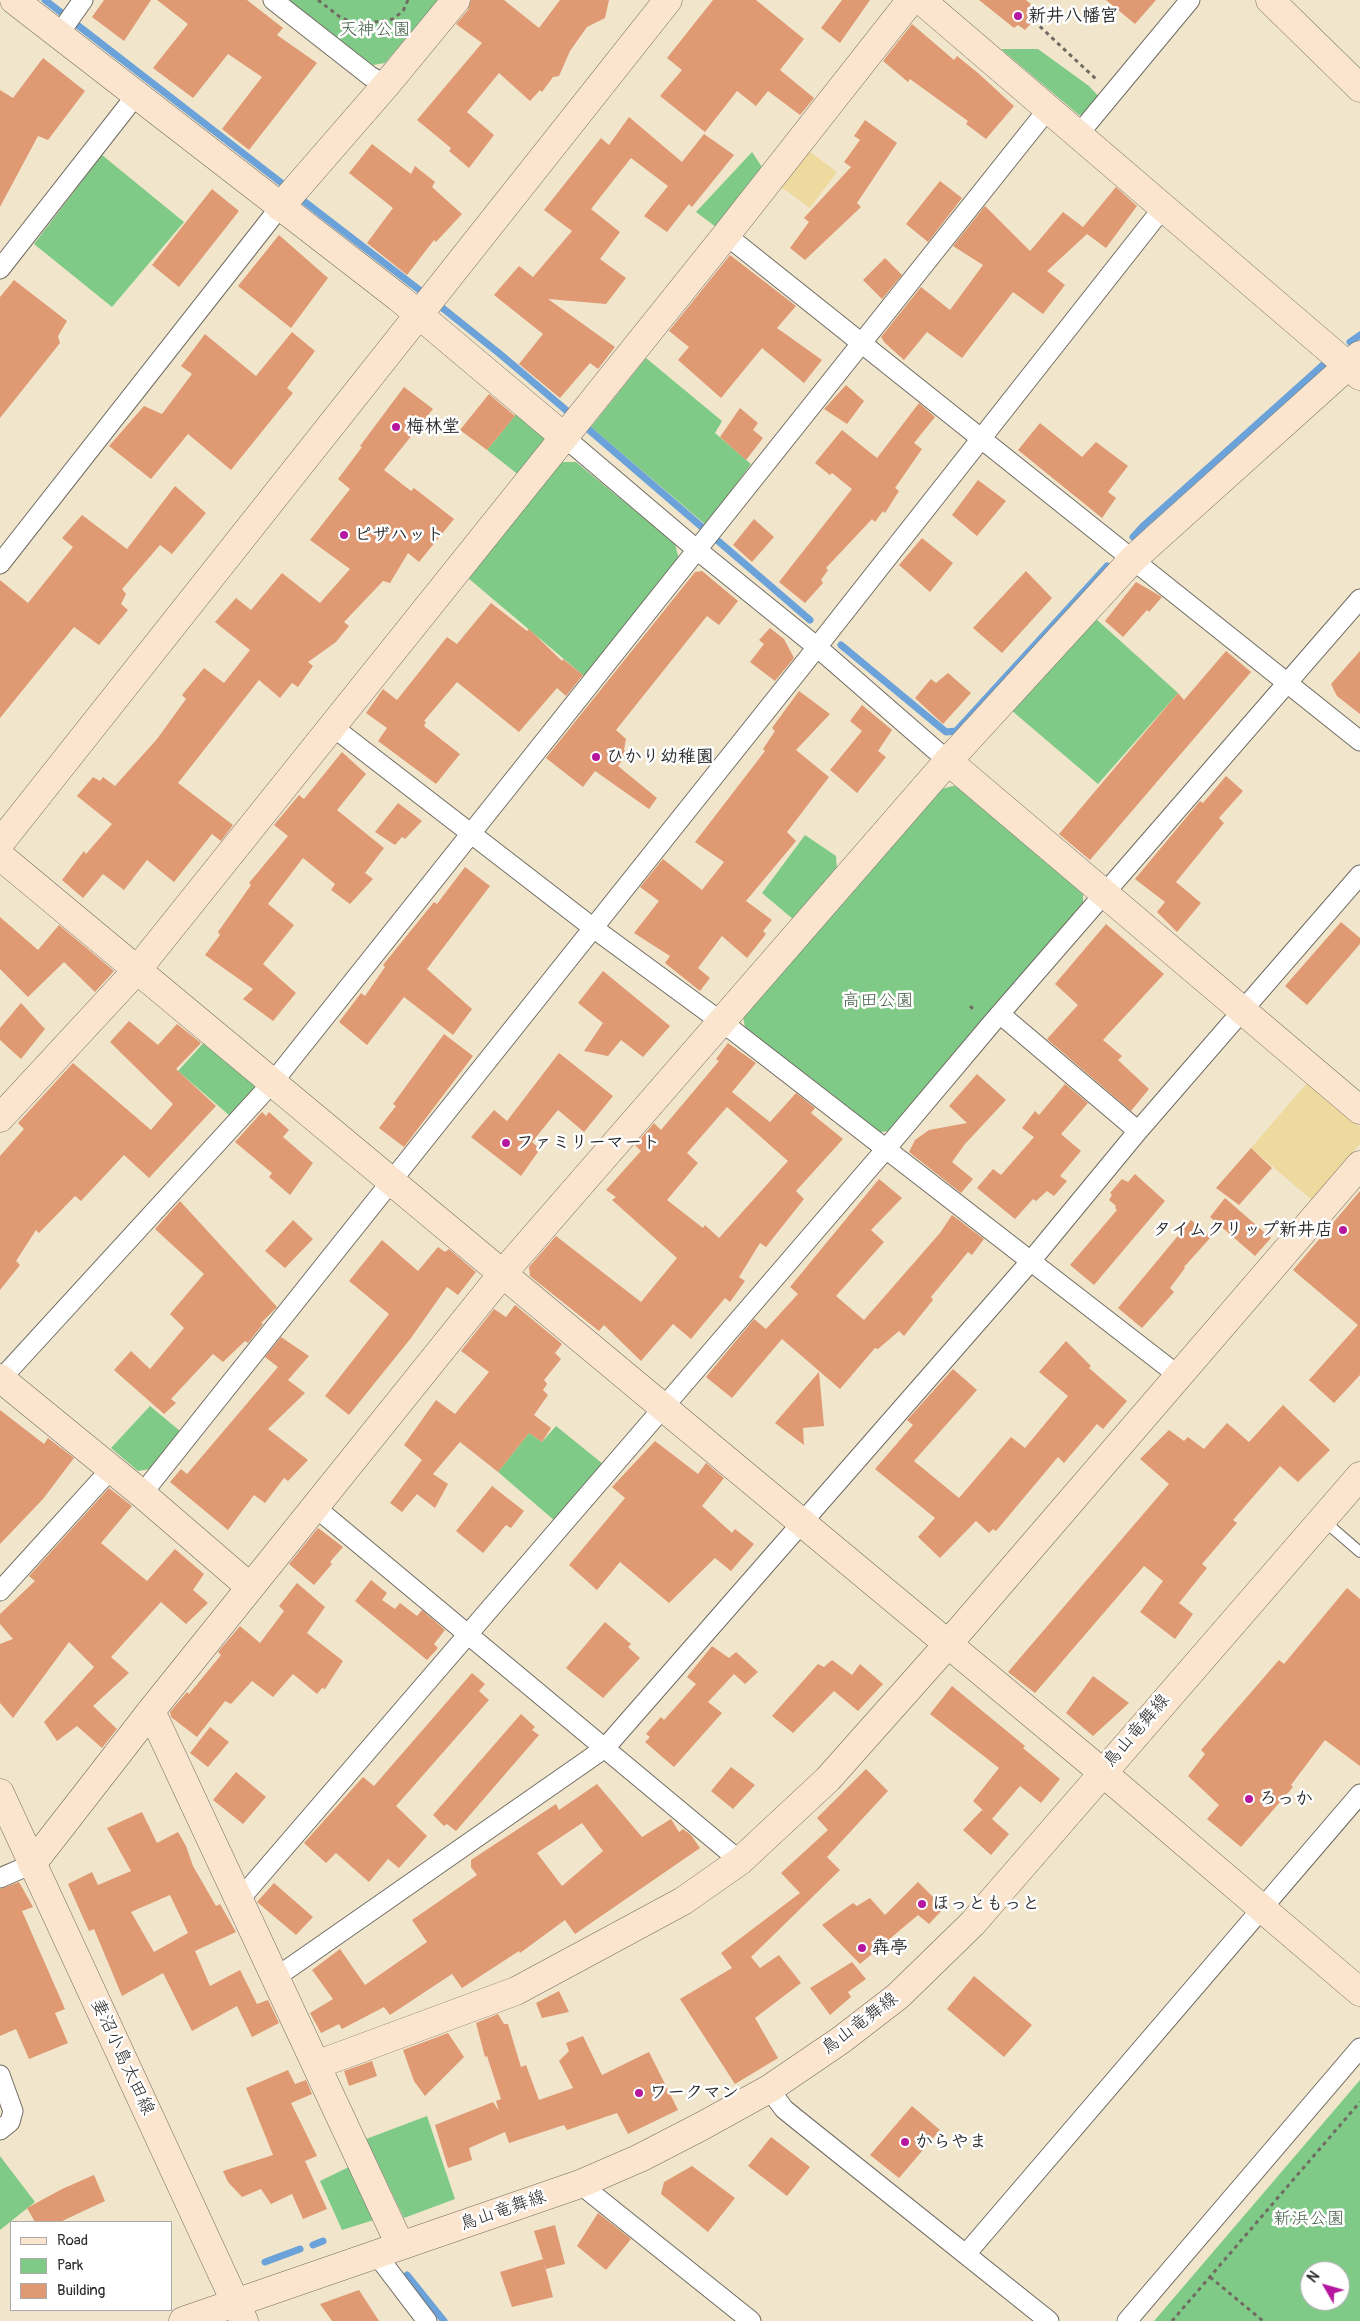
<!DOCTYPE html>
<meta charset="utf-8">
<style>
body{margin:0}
#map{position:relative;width:1360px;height:2321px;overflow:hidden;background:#f1e6cb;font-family:Pangolin,sans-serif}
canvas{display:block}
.legend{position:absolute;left:10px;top:2221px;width:162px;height:90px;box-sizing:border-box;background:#fff;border:1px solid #aaa;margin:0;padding:6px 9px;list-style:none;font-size:15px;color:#2b2b2b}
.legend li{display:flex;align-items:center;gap:10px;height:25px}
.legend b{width:25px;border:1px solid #aaa}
.north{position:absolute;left:1300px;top:2261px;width:50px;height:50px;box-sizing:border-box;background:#fff;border:1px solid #aaa;border-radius:50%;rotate:308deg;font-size:14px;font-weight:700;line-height:20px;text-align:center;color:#2b2b2b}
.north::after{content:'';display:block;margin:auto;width:18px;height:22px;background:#b5179e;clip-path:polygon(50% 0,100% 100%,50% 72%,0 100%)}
</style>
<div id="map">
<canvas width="1360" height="2321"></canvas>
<ul class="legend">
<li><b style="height:6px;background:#fbe5cf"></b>Road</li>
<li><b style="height:14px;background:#80ca87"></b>Park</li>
<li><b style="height:14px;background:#df9973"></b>Building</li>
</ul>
<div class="north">N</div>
</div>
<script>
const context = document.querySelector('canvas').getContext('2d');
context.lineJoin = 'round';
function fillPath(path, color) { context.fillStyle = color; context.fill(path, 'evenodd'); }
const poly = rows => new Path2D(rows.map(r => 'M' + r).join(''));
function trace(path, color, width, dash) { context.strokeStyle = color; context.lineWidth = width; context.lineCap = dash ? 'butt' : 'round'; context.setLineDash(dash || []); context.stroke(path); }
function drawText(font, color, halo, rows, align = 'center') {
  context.font = font + ' Pangolin,"Klee One",sans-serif'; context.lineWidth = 5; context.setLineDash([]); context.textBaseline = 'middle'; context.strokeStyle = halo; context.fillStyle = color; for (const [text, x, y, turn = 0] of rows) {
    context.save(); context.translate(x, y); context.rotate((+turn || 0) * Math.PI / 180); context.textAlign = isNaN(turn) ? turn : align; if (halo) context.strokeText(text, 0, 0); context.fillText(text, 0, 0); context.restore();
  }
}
fillPath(poly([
 [288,0,438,0,385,63,373,65],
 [1001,49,1038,49,1089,86,1101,99,1088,114,1079,115],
 [752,152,762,167,716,227,696,212],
 [102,155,184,222,112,307,34,244],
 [646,358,722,421,715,433,751,464,706,525,591,427],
 [518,412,543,433,545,446,520,476,487,450],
 [562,462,576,462,675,544,679,559,584,676,468,578],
 [1095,618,1178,693,1098,784,1011,710],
 [957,785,1083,891,1083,905,889,1131,880,1132,745,1028,743,1016,941,789],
 [805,835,836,856,837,870,794,920,762,893],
 [207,1039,254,1078,255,1091,230,1116,178,1071],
 [150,1406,180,1431,150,1469,138,1471,111,1448],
 [556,1426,603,1464,555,1521,498,1472,529,1433,542,1442],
 [1360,2080,1360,2321,1154,2321],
 [1310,2271,1340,2271,1340,2301,1310,2301],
 [427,2116,455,2199,404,2218,366,2139],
 [0,2156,35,2202,0,2230],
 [353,2165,377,2219,342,2230,320,2181]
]), '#80ca87');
fillPath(poly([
 [809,151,837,172,810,208,781,187],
 [1307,1083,1360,1127,1360,1144,1313,1201,1251,1148]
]), '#eeda9e');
trace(poly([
 [45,0,288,188],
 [296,195,426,295],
 [435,302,500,354,573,416],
 [1350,342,1360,335],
 [581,423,810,620],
 [1133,537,1143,526,1324,364],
 [841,645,946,732,956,731,1107,566],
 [313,2245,323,2241],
 [265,2262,300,2249],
 [407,2275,444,2321]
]), '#6aa2d9', 7);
fillPath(poly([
 [104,0,151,0,124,41,92,17],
 [157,0,247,0,283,28,277,35,317,63,249,150,222,129,262,77,228,54,193,98,153,68,188,24],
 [471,0,504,0,539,28,560,0,609,0,605,18,587,27,570,51,559,76,553,77,542,92,540,90,530,101,499,73,467,112,494,135,469,168,449,151,451,148,417,120,482,43,456,24,468,10],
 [713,0,756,0,804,39,780,70,814,98,800,115,768,91,756,106,737,91,705,132,660,96,682,70,667,58],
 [842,0,870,0,840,43,821,28],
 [979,0,1026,0,1041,12,1025,30,1018,25,1014,28],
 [1106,0,1156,0,1135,24],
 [912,24,954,60,957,56,978,73,1014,106,986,139,966,124,968,121,910,79,908,82,883,61],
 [43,58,85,91,48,140,38,136,0,207,0,90,13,98],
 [629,117,682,162,704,134,734,155,692,207,689,204,667,232,644,216,668,186,631,158,591,209,620,232,600,259,626,278,606,304,548,299,615,347,598,369,590,363,560,398,519,364,543,334,494,295,519,266,533,277,572,231,544,210,601,138,609,145],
 [865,120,897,143,857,203,861,207,805,260,790,248,809,222,804,218,851,167,844,162,860,140,854,136],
 [372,144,411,174,415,166,435,182,432,187,462,214,436,242,434,240,407,275,367,243,393,208,349,173],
 [940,181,962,198,928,242,906,224],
 [1116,187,1137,206,1106,248,1087,234,1047,271,1065,285,1043,314,1013,292,962,358,927,332,904,360,885,343,881,337,921,287,950,310,983,265,953,246,985,206,1030,251,1063,212,1083,227],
 [212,189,239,211,179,287,152,265],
 [279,235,328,278,291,328,238,286],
 [730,255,796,306,777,328,822,360,804,383,762,348,721,398,678,360,689,347,669,331],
 [885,258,902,275,882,299,863,280],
 [14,280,67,321,58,336,60,343,0,418,0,297],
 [292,332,315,351,287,388,293,393,231,470,188,434,151,479,109,446,144,406,162,414,192,374,181,366,205,334,256,376],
 [846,385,864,401,847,424,824,409],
 [404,387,433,409,384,470,411,491,414,488,454,519,419,562,408,553,390,583,383,581,344,622,349,626,336,642,308,662,313,666,298,687,292,683,280,698,259,680,178,783,233,825,221,841,212,834,174,882,147,860,124,890,103,874,83,898,62,880,84,851,86,854,112,824,77,796,93,777,100,781,103,777,115,786,157,739,186,699,182,695,204,668,224,683,250,650,215,622,236,598,251,610,282,573,320,603,350,569,310,540,350,489,338,479,362,447,360,446],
 [489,394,515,416,487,450,460,430],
 [919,403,935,417,914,443,922,449,895,488,899,491,885,513,883,511,875,522,872,519,826,568,828,570,821,580,823,583,805,603,779,582,852,489,832,473,830,475,815,463,842,430,877,458],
 [740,408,758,423,753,430,763,438,746,460,720,437],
 [1040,423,1082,457,1096,442,1128,466,1108,492,1116,498,1102,518,1018,450],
 [978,480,1006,501,977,536,952,515],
 [175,486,206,513,172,554,160,545,122,589,126,594,121,604,128,610,99,645,74,627,0,718,0,580,28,603,73,547,62,538,82,515,127,549],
 [754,519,774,537,752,562,733,545],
 [922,538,953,563,930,592,899,565],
 [702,571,738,601,719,625,707,616,616,730,626,739,624,750,627,753,618,766,657,798,649,809,595,771,583,787,546,758,695,572],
 [1026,571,1052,598,1002,653,973,628],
 [1136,582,1162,597,1149,612,1147,610,1123,637,1105,621],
 [491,603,527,631,529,629,562,661,563,659,583,675,566,696,557,688,519,732,457,682,424,721,426,722,424,726,460,754,436,784,378,741,387,728,366,713,383,689,397,700,447,637,457,644],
 [770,628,784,639,794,658,775,681,750,662,764,644,759,640],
 [1226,651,1251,672,1090,860,1059,834,1178,693,1184,700],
 [1360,651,1360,714,1337,696,1331,684],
 [948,673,971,693,943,724,915,698,931,679,936,683],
 [799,691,830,714,796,750,829,777,787,832,796,841,746,901,772,920,763,931,766,934,747,958,722,936,698,968,710,978,700,991,665,963,670,956,634,933,659,901,640,887,663,859,702,890,724,862,695,842,765,751,763,749,775,731,772,728],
 [862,705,892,730,878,751,886,757,857,793,830,770,862,731,850,721],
 [342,752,366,774,337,810,384,848,365,873,373,879,350,904,331,890,335,884,303,858,268,904,294,925,263,964,296,993,273,1021,243,999,253,989,205,955,220,935,218,932,251,885,249,883,288,836,274,825,299,795,304,799],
 [1226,776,1243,791,1219,818,1224,823,1176,882,1201,903,1177,932,1157,912,1165,902,1135,879,1200,801,1203,803],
 [398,803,422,821,405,839,402,837,395,845,375,832],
 [465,867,490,886,427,969,472,1009,453,1035,404,997,367,1045,339,1022,361,993,365,996,385,967,383,965,434,902,437,904],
 [0,917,38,950,59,925,114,971,95,992,64,962,28,997,0,969],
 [1341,922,1360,938,1360,944,1307,1005,1285,986],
 [1106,924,1164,974,1103,1040,1122,1056,1118,1060,1149,1089,1131,1111,1047,1039,1078,1005,1055,984],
 [603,971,670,1026,643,1057,621,1040,608,1056,584,1051,603,1023,578,1003],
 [21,1003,45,1029,21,1059,0,1040,0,1028],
 [129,1021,158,1045,177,1024,201,1043,176,1069,216,1106,149,1178,124,1155,81,1201,75,1196,39,1233,36,1230,16,1261,20,1265,0,1290,0,1156,24,1129,18,1123,73,1063,151,1130,173,1104,110,1042],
 [444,1034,473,1056,404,1147,379,1128,396,1106,393,1104],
 [728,1043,756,1063,732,1092,770,1122,796,1093,815,1108,811,1113,843,1139,796,1191,804,1199,766,1247,760,1243,739,1277,745,1281,730,1302,725,1298,691,1339,673,1324,641,1361,604,1325,599,1331,530,1276,529,1267,556,1236,641,1302,677,1258,612,1200,616,1197,606,1190,641,1151,635,1145,654,1123,661,1130,719,1061,716,1059],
 [727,1107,788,1161,719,1238,705,1225,703,1228,667,1200,698,1163,687,1153],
 [559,1053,613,1096,584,1132,558,1110,532,1142,540,1149,521,1176,471,1137,494,1110,507,1121],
 [977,1074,1006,1100,965,1144,952,1162,973,1179,961,1193,909,1152,915,1140,929,1130,967,1123,949,1106],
 [1065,1084,1088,1103,1061,1134,1081,1151,1060,1176,1067,1181,1054,1196,1047,1191,1036,1201,1033,1199,1015,1219,977,1188,993,1169,1001,1175,1034,1137,1022,1128,1035,1111,1039,1115],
 [262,1112,266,1116,269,1112,289,1130,283,1137,313,1163,290,1195,269,1177,272,1173,235,1142],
 [1251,1148,1272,1168,1239,1205,1216,1188],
 [1135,1174,1165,1201,1094,1285,1070,1265,1117,1210,1115,1208,1116,1206,1109,1200,1112,1195,1110,1193,1122,1179,1128,1182],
 [879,1179,902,1198,871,1230,884,1242,836,1296,864,1320,940,1233,952,1215,984,1239,972,1255,968,1252,931,1297,933,1300,904,1336,899,1331,878,1349,875,1348,840,1389,782,1339,732,1398,706,1377,754,1319,766,1329,798,1294,790,1287],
 [1360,1191,1360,1375,1334,1403,1309,1380,1358,1325,1293,1270],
 [1225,1198,1271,1238,1255,1256,1210,1217],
 [180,1201,277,1307,261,1323,263,1324,248,1343,245,1341,223,1362,213,1354,171,1399,176,1403,164,1414,114,1370,131,1351,150,1369,184,1328,170,1314,204,1274,155,1229],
 [293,1220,313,1239,285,1268,265,1251],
 [1191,1220,1211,1237,1184,1267,1185,1268,1170,1288,1174,1292,1142,1328,1118,1308],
 [382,1240,418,1271,438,1247,445,1252,449,1249,476,1272,458,1295,447,1287,411,1338,349,1415,325,1396,389,1314,349,1281],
 [515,1305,562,1344,555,1353,561,1359,544,1380,547,1384,543,1390,548,1395,534,1415,551,1428,542,1442,529,1433,498,1472,460,1442,433,1474,448,1484,435,1508,417,1494,402,1512,390,1503,422,1460,404,1445,436,1400,455,1414,489,1372,461,1351,494,1309,506,1317],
 [281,1337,309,1356,288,1380,305,1393,268,1429,308,1460,288,1481,284,1478,265,1503,254,1495,228,1530,170,1482,181,1469,187,1474,278,1367,265,1357],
 [1066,1341,1091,1366,1089,1368,1127,1401,1103,1429,1097,1424,1064,1463,1058,1457,996,1531,993,1529,989,1533,976,1521,940,1558,918,1537,935,1518,875,1469,913,1425,907,1420,953,1369,977,1390,914,1461,959,1498,1011,1437,1025,1448,1068,1396,1039,1372],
 [819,1372,824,1426,803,1428,804,1445,775,1423],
 [1283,1405,1330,1450,1298,1482,1280,1466,1233,1520,1237,1523,1202,1564,1207,1568,1179,1603,1193,1614,1175,1639,1140,1612,1163,1581,1144,1566,1035,1693,1008,1672,1169,1484,1140,1459,1169,1430,1184,1441,1188,1437,1204,1449,1227,1423,1249,1442],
 [0,1410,44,1444,48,1438,74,1458,43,1499,0,1544],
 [655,1441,698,1474,706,1463,724,1478,702,1506,732,1533,735,1529,754,1544,731,1571,715,1558,669,1603,620,1562,597,1590,569,1565,625,1498,612,1487],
 [492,1486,524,1511,511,1528,506,1525,483,1553,456,1531],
 [109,1488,132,1506,101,1543,147,1581,175,1549,204,1574,193,1590,208,1603,186,1624,161,1602,111,1657,129,1673,93,1706,117,1729,102,1748,77,1726,57,1741,44,1722,94,1667,69,1642,13,1718,0,1703,0,1644,13,1639,0,1624,0,1614,35,1581,29,1576],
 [318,1528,343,1547,330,1562,332,1564,314,1585,289,1564],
 [371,1580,387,1593,382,1600,395,1609,400,1603,417,1616,422,1610,445,1630,434,1644,438,1648,427,1660,355,1601],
 [297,1583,325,1607,307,1633,343,1661,325,1689,322,1688,317,1694,293,1674,273,1697,252,1681,231,1704,225,1701,197,1737,171,1717,170,1712,187,1692,189,1694,221,1655,218,1652,240,1626,260,1643,284,1611,279,1606],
 [1347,1588,1360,1599,1360,1766,1325,1740,1291,1785,1293,1787,1241,1847,1207,1819,1219,1805,1188,1776,1205,1754,1201,1750,1279,1660,1284,1664],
 [605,1622,631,1644,628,1647,640,1658,603,1698,566,1668],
 [712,1646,729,1658,736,1652,758,1672,745,1684,734,1674,708,1702,722,1713,674,1767,645,1742,650,1737,646,1734,661,1717,664,1720,696,1684,687,1677],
 [832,1660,852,1675,860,1664,883,1684,858,1711,834,1691,793,1733,772,1716,818,1664,824,1667],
 [472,1673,485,1684,479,1691,489,1700,396,1806,427,1836,399,1868,388,1859,369,1882,336,1853,326,1863,304,1843,363,1777,374,1786],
 [1093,1676,1129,1703,1093,1736,1066,1713],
 [952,1686,1025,1746,1023,1748,1060,1779,1041,1803,1020,1786,992,1819,1009,1834,991,1855,963,1830,982,1810,986,1813,973,1801,999,1768,930,1714],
 [521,1714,535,1727,532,1730,539,1735,456,1831,447,1824,444,1826,433,1815],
 [210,1727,229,1742,208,1767,190,1753],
 [731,1767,755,1785,733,1809,711,1791],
 [866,1769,888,1791,827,1857,840,1870,751,1957,760,1968,779,1955,801,1983,755,2018,778,2058,735,2084,680,1999,732,1968,721,1953,800,1893,781,1873,828,1830,817,1818],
 [236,1772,266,1797,243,1824,213,1800],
 [597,1784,642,1837,671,1819,679,1832,683,1829,691,1835,700,1848,575,1934,565,1920,520,1953,519,1951,462,1988,452,1974,390,2015,384,2007,342,2029,339,2024,321,2033,310,2013,333,1999,312,1970,340,1949,365,1985,427,1942,412,1920,477,1875,471,1867,471,1860,556,1804,559,1810],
 [582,1823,603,1851,562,1886,537,1853],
 [142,1812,157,1843,178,1832,186,1846,193,1866,216,1906,220,1904,236,1932,195,1951,210,1986,240,1970,257,2004,268,2000,279,2023,252,2037,237,2006,192,2031,163,1973,122,1996,94,1929,89,1931,68,1884,92,1872,98,1885,131,1871,107,1828],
 [170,1895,188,1933,154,1952,131,1912],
 [19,1882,33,1907,22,1911,65,2009,55,2013,68,2043,29,2059,16,2029,0,2036,0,1889],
 [918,1882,944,1908,929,1924,918,1915,860,1964,822,1925,853,1903,857,1906,870,1898,885,1915],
 [274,1883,313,1917,296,1935,257,1902],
 [852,1962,866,1979,848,1992,851,1997,830,2015,810,1988],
 [974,1976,1032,2025,1004,2057,947,2009],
 [559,1991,569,2012,542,2018,536,2003],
 [498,2014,504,2024,508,2024,521,2067,526,2065,539,2100,573,2088,559,2061,569,2051,566,2043,583,2036,602,2075,649,2052,678,2110,628,2134,617,2113,567,2130,564,2125,509,2143,505,2132,469,2148,472,2160,448,2168,435,2125,493,2102,499,2111,496,2101,501,2099,487,2056,485,2057,476,2023],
 [448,2033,464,2057,425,2096,414,2081,403,2050],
 [372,2061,377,2076,349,2086,344,2071],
 [288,2070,295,2084,306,2080,312,2094,291,2103,317,2156,305,2161,327,2209,303,2219,292,2194,271,2204,261,2189,242,2197,228,2182,223,2171,273,2155,246,2088],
 [912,2106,940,2130,899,2178,870,2155],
 [771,2137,810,2167,787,2196,748,2166],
 [692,2166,735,2198,708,2232,661,2194,664,2182],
 [94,2175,105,2201,60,2222,35,2222,27,2208,62,2189],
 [598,2213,631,2239,606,2270,577,2246],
 [555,2225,565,2264,546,2269,534,2231],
 [543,2259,553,2297,512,2307,500,2272],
 [359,2290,379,2321,332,2321,320,2304]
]), '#df9973');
const lane = poly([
 [1323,1520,1360,1552]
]);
const street = poly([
 [273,0,370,76,386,85],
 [59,34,83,0],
 [1078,135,1190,0],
 [726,235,1360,741],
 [0,269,137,94],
 [563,436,696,549,817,647,948,761],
 [0,564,280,207],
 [333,727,592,927,735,1032,1179,1376],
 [1000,1014,1138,1131],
 [0,1380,273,1082,1048,109],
 [142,1494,806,661,1162,209],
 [315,1507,740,1861],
 [0,1591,111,1469],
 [0,1878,32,1864],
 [240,1899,885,1150,992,1023,1360,599],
 [275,1978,605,1748,1030,1262,1138,1131,1360,875],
 [0,2075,13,2111,10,2122,0,2130],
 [769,2089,784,2109,795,2118,1049,2321],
 [580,2184,751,2321],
 [376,2254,427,2321],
 [966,2254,1360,1794],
 [1127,2321,1360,2048]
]);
const secondary = poly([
 [14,0,399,298,563,436],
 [921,0,1360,376],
 [1270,0,1360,88],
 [280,207,386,85,456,0],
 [948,761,1360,1110],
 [0,843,668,0],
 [0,856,1102,1772,1360,1992],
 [0,1118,137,970,726,235,911,0],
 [0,1378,142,1494,250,1587],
 [151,1711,400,2245],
 [0,1793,244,2321],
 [32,1864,151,1711,503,1273,948,761,1133,559,1360,355],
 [316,2065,516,1991,683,1901,740,1861,828,1779,948,1644,1360,1165],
 [183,2321,580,2184,640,2158,702,2126,769,2089,841,2040,898,1996,973,1923,1360,1476]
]);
trace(lane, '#706c63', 12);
trace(street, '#706c63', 21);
trace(secondary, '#706c63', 29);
trace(poly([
 [318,0,340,17,358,25,393,19,403,11,408,0],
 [1034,21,1097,80],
 [970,1006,975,1011],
 [1210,2277,1263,2321],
 [1172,2321,1360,2102]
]), '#706c63', 3, [4, 4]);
trace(lane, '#fff', 10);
trace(street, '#fff', 19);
trace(secondary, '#fbe5cf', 28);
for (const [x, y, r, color] of [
 [1018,16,5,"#b5179e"],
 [396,427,5,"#b5179e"],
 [344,535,5,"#b5179e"],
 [596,757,5,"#b5179e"],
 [506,1143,5,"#b5179e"],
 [1343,1230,5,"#b5179e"],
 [1249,1799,5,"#b5179e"],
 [922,1904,5,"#b5179e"],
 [862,1948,5,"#b5179e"],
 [639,2093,5,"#b5179e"],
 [905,2142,5,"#b5179e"]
]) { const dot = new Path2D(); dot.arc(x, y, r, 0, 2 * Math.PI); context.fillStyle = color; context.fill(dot); trace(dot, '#fff', 2); }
drawText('bold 18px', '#2b2b2b', '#fff', [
 ["新井八幡宮",1028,16],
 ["梅林堂",406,427],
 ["ピザハット",354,535],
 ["ひかり幼稚園",606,757],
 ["ファミリーマート",516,1143],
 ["タイムクリップ新井店",1333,1230,"right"],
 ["ろっか",1259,1799],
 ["ほっともっと",932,1904],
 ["犇亭",872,1948],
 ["ワークマン",649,2093],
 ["からやま",915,2142]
], 'left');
drawText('18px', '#49634b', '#fff', [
 ["天神公園",375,30],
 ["高田公園",878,1001],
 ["新浜公園",1309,2219]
]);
drawText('18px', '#2b2b2b', '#fff', [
 ["鳥山竜舞線",1137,1731,-49],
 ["鳥山竜舞線",860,2024,-37],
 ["妻沼小島太田線",122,2057,65],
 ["鳥山竜舞線",503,2211,-19]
]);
</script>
